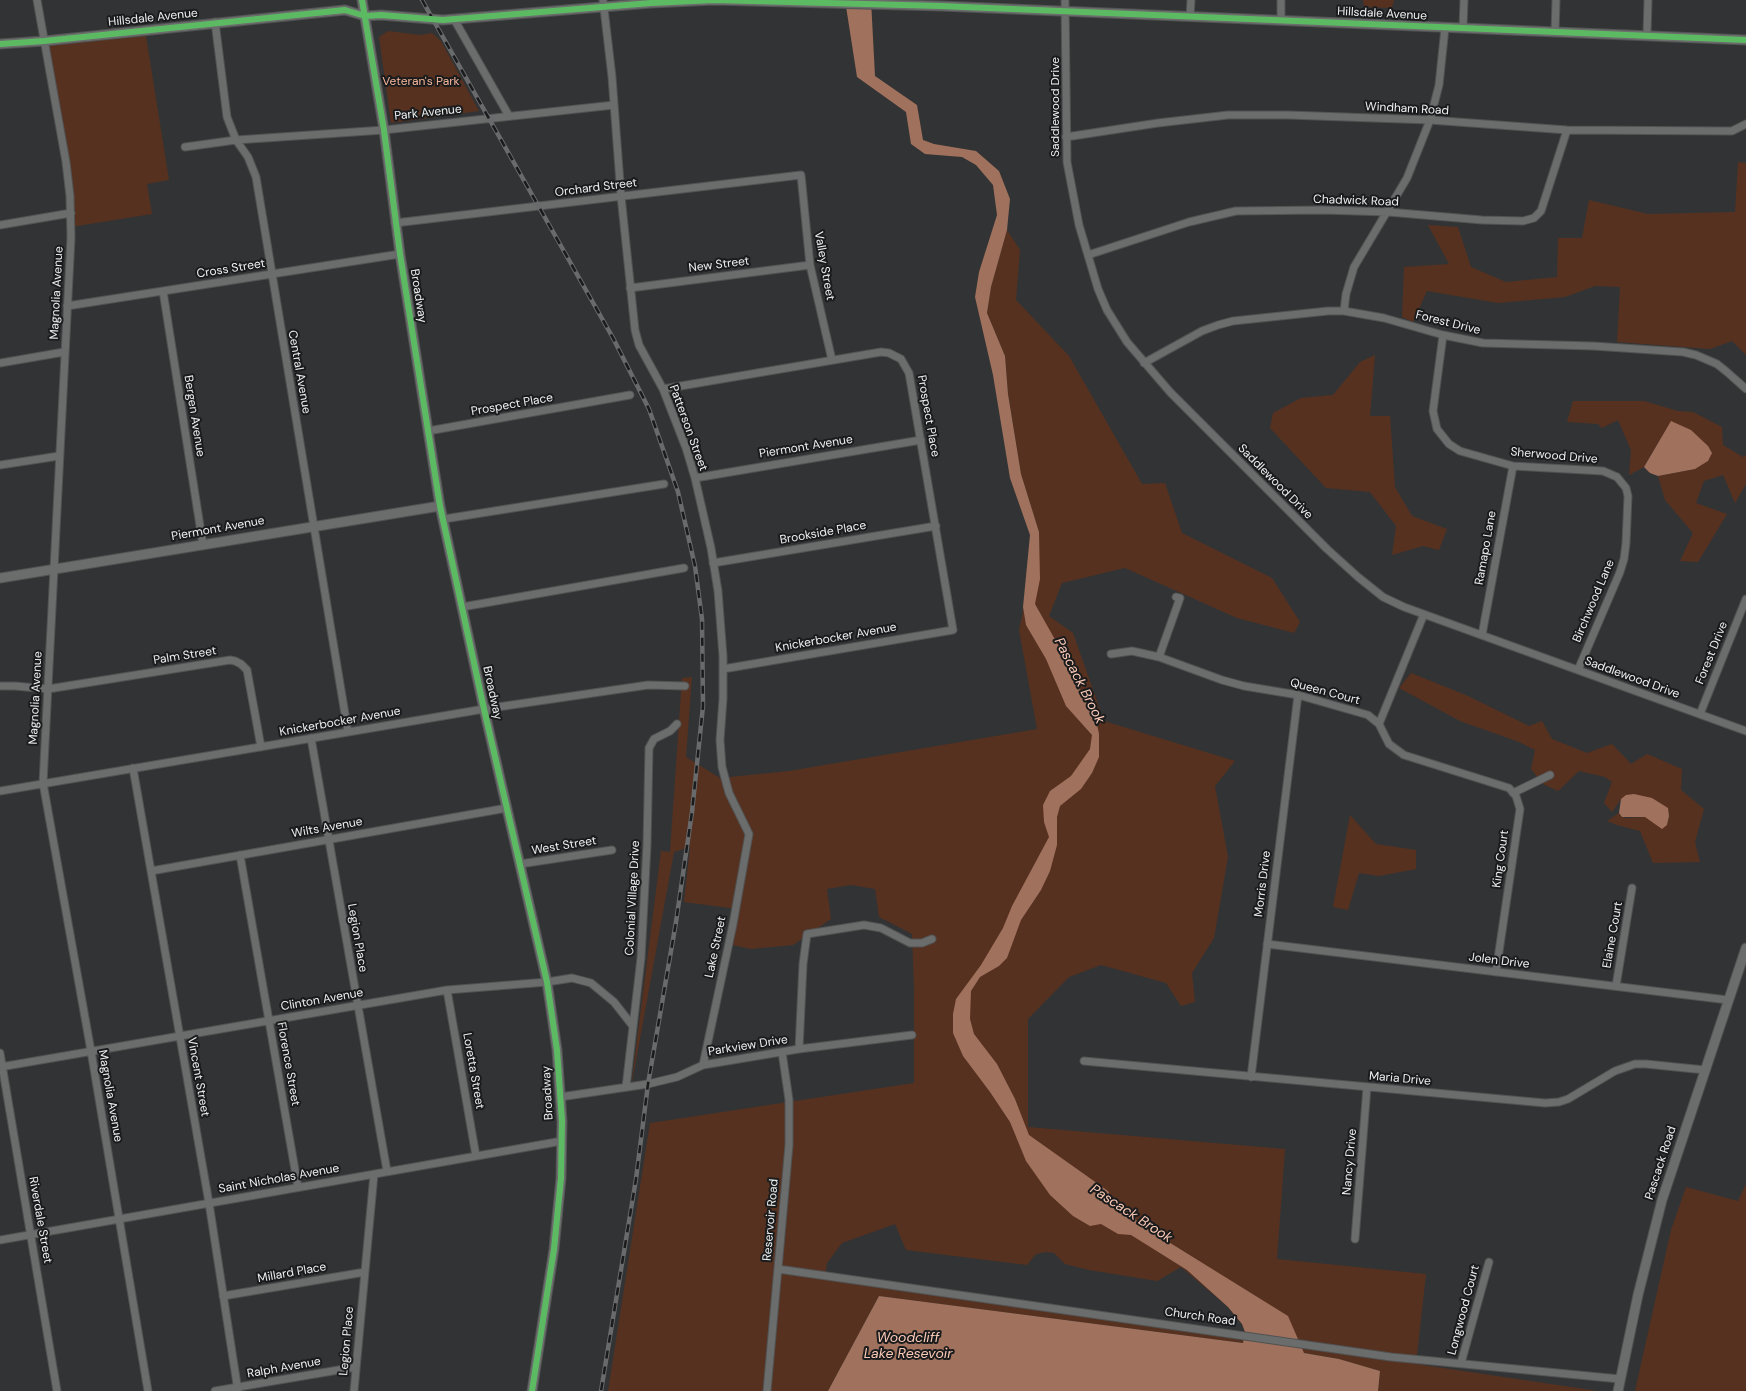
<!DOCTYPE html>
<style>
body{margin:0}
canvas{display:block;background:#323334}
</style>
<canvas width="1746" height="1391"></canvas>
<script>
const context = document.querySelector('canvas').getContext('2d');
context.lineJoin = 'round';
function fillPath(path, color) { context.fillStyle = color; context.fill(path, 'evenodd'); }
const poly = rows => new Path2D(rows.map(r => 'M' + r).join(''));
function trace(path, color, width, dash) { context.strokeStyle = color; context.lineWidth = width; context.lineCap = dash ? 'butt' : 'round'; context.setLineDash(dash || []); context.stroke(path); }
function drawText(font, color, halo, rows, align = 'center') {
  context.font = font + ' "DM Sans",sans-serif'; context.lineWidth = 4; context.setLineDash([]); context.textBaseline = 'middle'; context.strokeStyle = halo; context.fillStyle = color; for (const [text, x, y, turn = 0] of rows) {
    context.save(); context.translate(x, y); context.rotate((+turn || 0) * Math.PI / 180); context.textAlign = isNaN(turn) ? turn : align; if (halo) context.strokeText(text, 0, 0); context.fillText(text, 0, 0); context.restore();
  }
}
fillPath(poly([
 [1363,0,1394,0,1392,8,1364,7],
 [145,30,169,180,147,184,152,214,71,227,71,213,44,41],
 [388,31,420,35,432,33,441,41,479,111,391,123,379,37],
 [1738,162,1746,163,1746,355,1732,341,1710,349,1617,342,1620,287,1595,286,1565,297,1498,303,1427,291,1413,322,1402,317,1404,267,1449,264,1428,225,1458,227,1471,267,1506,282,1557,277,1558,238,1582,238,1589,200,1648,214,1735,212],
 [1007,230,1020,250,1016,300,1069,356,1142,484,1165,483,1182,533,1272,578,1300,622,1294,633,1237,618,1125,568,1062,583,1049,616,1073,633,1104,721,1235,761,1215,786,1228,857,1214,938,1192,973,1195,1002,1181,1006,1166,983,1101,965,1069,977,1028,1019,1028,1127,1285,1149,1277,1259,1426,1274,1416,1364,1598,1391,1378,1391,1380,1371,1339,1359,1259,1345,879,1296,828,1391,608,1391,650,1123,914,1083,914,988,912,934,879,917,875,889,851,885,827,889,831,919,793,945,751,949,728,944,737,909,684,902,690,847,674,852,631,1088,661,851,670,852,682,678,692,677,686,757,720,778,789,771,1037,729,1019,630,1039,532,1021,474,1008,393,1005,356,987,313,991,287],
 [895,1224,906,1250,1027,1265,1036,1254,1046,1252,1054,1253,1065,1264,1089,1270,1157,1281,1181,1267,1228,1307,1242,1324,1245,1332,1166,1324,825,1276,827,1263,842,1243],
 [1375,355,1370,416,1390,416,1395,487,1412,516,1447,529,1439,550,1423,546,1392,555,1396,526,1370,492,1326,488,1270,428,1273,413,1301,398,1333,395,1360,362],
 [1573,401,1644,401,1678,411,1693,412,1722,427,1723,445,1743,457,1746,455,1746,484,1735,503,1723,475,1704,481,1696,503,1727,514,1698,562,1680,561,1693,533,1665,500,1658,476,1695,469,1659,441,1644,467,1629,475,1631,450,1618,420,1602,428,1598,424,1567,422],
 [1411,673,1468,696,1529,726,1542,721,1552,739,1587,753,1612,744,1631,764,1647,754,1682,769,1681,790,1704,809,1695,842,1700,862,1653,863,1640,831,1617,825,1607,821,1619,813,1622,817,1626,818,1645,817,1667,825,1669,816,1668,808,1621,799,1612,812,1604,803,1612,782,1605,777,1579,771,1558,791,1543,784,1531,769,1535,750,1519,742,1460,721,1399,688],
 [1350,815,1376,844,1416,850,1416,869,1379,876,1359,873,1348,910,1333,907],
 [1746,1184,1746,1391,1635,1391,1671,1230,1686,1187,1738,1201]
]), '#563120');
fillPath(poly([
 [845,0,871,0,875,76,917,105,923,140,934,144,976,151,999,171,1010,199,1007,230,991,287,987,313,1005,356,1008,394,1021,474,1039,532,1040,579,1035,604,1062,652,1097,724,1099,734,1099,757,1092,773,1081,789,1060,806,1057,817,1057,845,1050,871,1041,890,1021,920,1007,958,999,966,980,977,971,991,970,1019,974,1034,997,1064,1015,1099,1029,1135,1108,1191,1114,1202,1132,1213,1138,1223,1288,1316,1304,1353,1339,1359,1380,1371,1378,1391,828,1391,879,1296,1243,1343,1245,1332,1242,1324,1228,1307,1187,1270,1131,1235,1118,1234,1101,1224,1090,1226,1073,1216,1050,1195,1026,1161,1010,1122,990,1092,963,1056,953,1033,953,1014,956,999,981,965,1003,928,1012,906,1049,837,1044,822,1043,805,1050,791,1071,776,1090,749,1092,735,1066,706,1046,659,1026,625,1023,607,1030,535,1010,478,993,375,975,297,979,272,997,215,993,185,976,165,962,157,925,154,911,144,906,112,857,77],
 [1671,421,1691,430,1708,446,1712,453,1708,461,1695,469,1658,476,1650,473,1644,467],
 [1634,794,1652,798,1668,808,1669,816,1667,825,1662,829,1645,817,1622,817,1619,813,1621,799,1626,795]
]), '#a0715c');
const minor = poly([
 [37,0,66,162,70,196,71,238,43,783,91,1051,148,1391],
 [603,0,612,77,621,196,635,330,639,345,663,389,686,448,695,478,711,548,718,591,723,656,723,699,720,740,722,767,729,793,749,834,733,924,703,1065],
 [1065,0,1067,162,1079,225,1098,289,1107,310,1127,342,1170,392,1327,549,1358,577,1383,597,1404,607,1746,731],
 [1190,17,1191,0],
 [454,19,509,116],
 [1281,20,1281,0],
 [215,22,227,117,236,140,248,157,256,177,348,732],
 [1463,28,1464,0],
 [1555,32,1556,0],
 [1647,35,1648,0],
 [1066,137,1158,123,1228,115,1288,115,1430,120,1567,130,1732,131,1746,124],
 [185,147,236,140,384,130,614,105],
 [395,223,801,175,810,265,832,360],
 [0,225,71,213],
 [1088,255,1189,222,1236,211,1323,210,1388,212,1482,220,1523,221,1534,218,1541,211,1567,130],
 [630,288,810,265],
 [163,291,203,545],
 [67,306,400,254],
 [1344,311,1346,294,1354,267,1407,178,1430,120,1439,85,1445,28],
 [1443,335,1433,411,1437,429,1449,444,1460,451,1513,466,1603,471,1617,477,1626,488,1628,496,1626,543,1624,559,1620,572,1578,670],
 [0,363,64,352],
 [1144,363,1202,331,1218,325,1233,321,1328,311,1344,311,1384,318,1443,335,1483,343,1593,346,1683,352,1696,355,1717,364,1727,372,1746,389],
 [663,389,881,352,889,353,901,359,909,373,953,630,723,669],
 [428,431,630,395],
 [0,465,59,456],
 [695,478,921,440],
 [444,519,664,484],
 [713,563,936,526],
 [462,607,684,568],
 [1482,635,1513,466],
 [1111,654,1132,651,1159,657,1222,680,1244,686,1298,695,1368,715,1379,724,1389,744,1404,755,1509,788,1516,796,1520,809,1496,972],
 [1159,657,1180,598,1176,597],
 [0,686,15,686,48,689,230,660,235,661,241,664,247,670,261,747],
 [1700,714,1746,599],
 [1379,724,1424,614],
 [311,738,387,1171],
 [133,768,209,1203,238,1391],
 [0,791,484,709,648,685,685,686],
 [1513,793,1550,775],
 [240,855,298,1187],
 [520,864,612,850],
 [151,871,507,808],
 [1267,944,1728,1000],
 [1616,986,1632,888],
 [447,990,476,1156],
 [799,1049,803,964,807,934,864,925,881,928,910,943,922,943,932,939],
 [0,1053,57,1391],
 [1084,1061,1545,1103,1559,1102,1568,1099,1615,1071,1635,1064,1646,1064,1705,1070],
 [0,1067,447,990,547,982,572,978,591,983,614,1002,632,1025],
 [1251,1077,1298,695],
 [626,1087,641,958,647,845,649,748,654,739,670,731,677,724],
 [560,1097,648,1084,677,1077,703,1065,799,1049,912,1035],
 [1355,1239,1367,1087],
 [0,1240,562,1141],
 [778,1269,1391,1357,1620,1379],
 [223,1296,365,1272],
 [1461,1363,1489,1262],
 [215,1391,356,1367],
 [354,1391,374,1174],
 [767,1391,789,1145,789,1100,782,1052]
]);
const tertiary = poly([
 [362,0,384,130,400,254,440,506,484,709,547,982,557,1050,562,1121,561,1178,554,1249,532,1391],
 [0,44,44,41,345,10,365,16,381,15,443,20,651,3,714,0,941,6,1746,40],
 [0,578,440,506],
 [1618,1391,1638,1295,1662,1200,1746,948]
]);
trace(minor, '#515252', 9);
trace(tertiary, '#515252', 11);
trace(minor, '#6b6c6c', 7);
trace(tertiary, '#6b6c6c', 9);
const rail = poly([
 [422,0,613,338,649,409,678,492,695,566,702,619,703,706,692,812,676,922,648,1084,636,1179,601,1391]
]);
trace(rail, '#696a6b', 4.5);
trace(rail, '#1a1b1c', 2.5, [8]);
trace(poly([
 [362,0,384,130,400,254,440,506,484,709,547,982,557,1050,562,1121,561,1178,554,1249,532,1391],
 [0,44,44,41,345,10,365,16,381,15,443,20,651,3,714,0,941,6,1746,40]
]), '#5cba63', 6);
drawText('12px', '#eef0f0', '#1a1b1c', [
 ["Hillsdale Avenue",1382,14,3],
 ["Hillsdale Avenue",153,18,-6],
 ["Saddlewood Drive",1056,107,-90],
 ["Windham Road",1407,109,3],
 ["Park Avenue",428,113,-6],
 ["Orchard Street",596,188,-7],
 ["Chadwick Road",1356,201,2],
 ["New Street",719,265,-7],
 ["Valley Street",824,266,80],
 ["Cross Street",231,269,-9],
 ["Magnolia Avenue",57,293,-87],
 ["Broadway",418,296,81],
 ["Forest Drive",1448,323,14],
 ["Central Avenue",299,372,80],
 ["Prospect Place",512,405,-10],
 ["Bergen Avenue",194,416,81],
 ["Prospect Place",928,416,80],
 ["Patterson Street",688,428,70],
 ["Piermont Avenue",806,447,-9],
 ["Sherwood Drive",1554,456,5],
 ["Saddlewood Drive",1275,482,45],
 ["Piermont Avenue",218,529,-10],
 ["Brookside Place",823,533,-10],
 ["Ramapo Lane",1486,548,-80],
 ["Birchwood Lane",1594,601,-67],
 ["Knickerbocker Avenue",836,638,-10],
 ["Forest Drive",1712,653,-68],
 ["Palm Street",185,656,-9],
 ["Saddlewood Drive",1632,678,20],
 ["Queen Court",1325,692,15],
 ["Broadway",492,693,78],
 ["Magnolia Avenue",36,698,-87],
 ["Knickerbocker Avenue",340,722,-10],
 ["Wilts Avenue",327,828,-10],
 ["West Street",564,846,-9],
 ["King Court",1501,859,-82],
 ["Morris Drive",1263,884,-83],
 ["Colonial Village Drive",633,898,-87],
 ["Elaine Court",1613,935,-80],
 ["Legion Place",357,938,80],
 ["Lake Street",716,947,-78],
 ["Jolen Drive",1499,961,7],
 ["Clinton Avenue",322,1000,-10],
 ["Parkview Drive",748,1046,-9],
 ["Florence Street",288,1064,80],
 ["Loretta Street",473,1071,80],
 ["Vincent Street",198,1077,80],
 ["Maria Drive",1400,1079,5],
 ["Broadway",548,1093,-93],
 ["Magnolia Avenue",110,1096,80],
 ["Nancy Drive",1350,1162,-85],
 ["Pascack Road",1661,1163,-72],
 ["Saint Nicholas Avenue",279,1179,-10],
 ["Riverdale Street",40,1220,80],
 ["Reservoir Road",771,1220,-85],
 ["Millard Place",292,1273,-10],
 ["Longwood Court",1464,1310,-75],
 ["Church Road",1200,1317,8],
 ["Legion Place",347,1341,-85],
 ["Ralph Avenue",284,1368,-10]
]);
drawText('12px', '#f5b59a', '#1a1b1c', [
 ["Veteran's Park",421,82]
]);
drawText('italic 14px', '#fbcab6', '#1a1b1c', [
 ["Pascack Brook",1079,681,63],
 ["Pascack Brook",1131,1214,33],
 ["Woodcliff",908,1338],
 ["Lake Resevoir",908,1354]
]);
</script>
